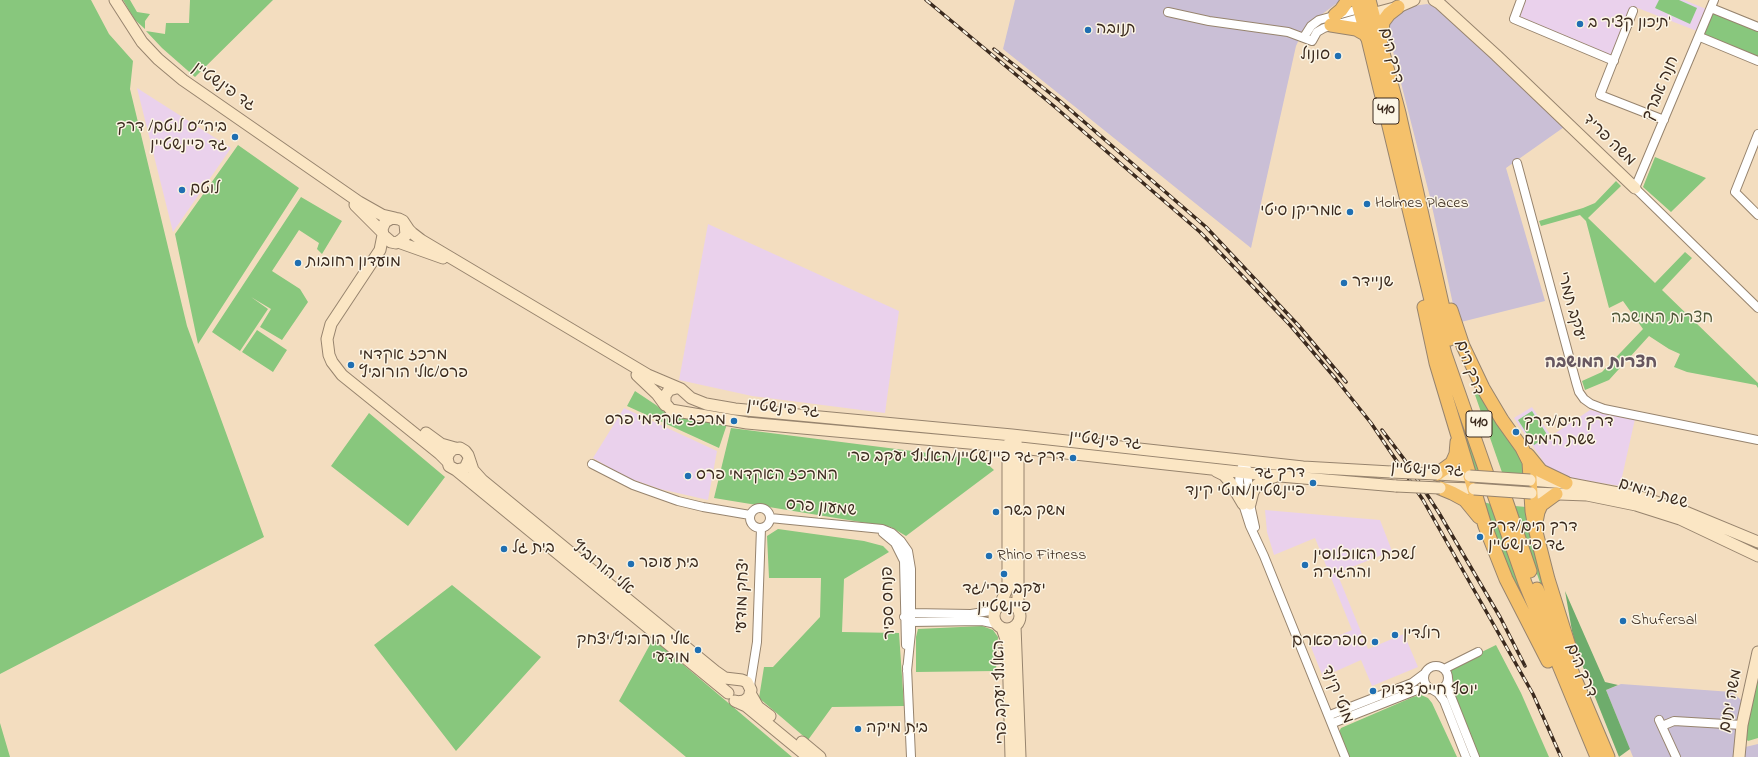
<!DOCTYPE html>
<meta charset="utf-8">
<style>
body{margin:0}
canvas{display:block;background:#f3ddbf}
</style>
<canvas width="1758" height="757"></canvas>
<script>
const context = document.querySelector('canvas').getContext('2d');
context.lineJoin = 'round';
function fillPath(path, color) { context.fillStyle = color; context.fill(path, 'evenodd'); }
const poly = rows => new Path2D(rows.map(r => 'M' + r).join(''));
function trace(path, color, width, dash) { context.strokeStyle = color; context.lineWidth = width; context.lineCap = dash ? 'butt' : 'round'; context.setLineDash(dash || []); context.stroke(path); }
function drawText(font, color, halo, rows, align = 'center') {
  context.font = font + ' "Indie Flower","Playpen Sans Hebrew",sans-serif'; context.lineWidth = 3; context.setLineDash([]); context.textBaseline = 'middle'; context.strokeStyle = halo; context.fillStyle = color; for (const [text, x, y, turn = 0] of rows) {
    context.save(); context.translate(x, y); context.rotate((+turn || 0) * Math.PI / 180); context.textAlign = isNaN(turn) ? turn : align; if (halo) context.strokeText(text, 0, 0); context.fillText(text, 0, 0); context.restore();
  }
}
fillPath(poly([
 [1524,0,1684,0,1706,9,1697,31,1635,7,1613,58,1516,18],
 [137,88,231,148,173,232],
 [708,224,899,311,885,413,752,396,679,380],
 [1532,407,1551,436,1590,410,1635,419,1620,486,1572,478,1547,467,1514,418],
 [624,408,717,451,708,500,660,489,640,482,625,477,593,458],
 [1265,510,1380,520,1392,551,1337,573,1368,649,1404,634,1418,667,1372,686,1361,660,1323,677,1311,647,1352,630,1315,538,1274,555,1267,532]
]), '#ead1ec');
fillPath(poly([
 [1015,0,1341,0,1305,27,1296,46,1251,248,1003,49],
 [1427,4,1441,8,1567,125,1506,168,1545,301,1457,323,1430,197,1386,24,1406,7],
 [1621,684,1732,692,1748,706,1741,748,1758,744,1758,757,1633,757,1606,690]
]), '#cabfd6');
fillPath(poly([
 [0,0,91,0,109,34,133,61,130,89,187,326,264,537,0,674],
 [123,0,130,0,137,12,150,14,145,21,145,29,135,20],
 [190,0,273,0,195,77,162,48,146,31,165,34,166,23,189,23],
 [1659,0,1679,0,1697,8,1690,24,1655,8],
 [1713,11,1758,30,1758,57,1703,35],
 [238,145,299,188,198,344,175,234],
 [1655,157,1706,178,1671,212,1643,187],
 [1616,181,1621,186,1588,218,1655,283,1685,252,1692,258,1662,290,1758,383,1758,388,1756,385,1687,372,1674,367,1680,354,1669,349,1649,336,1609,380,1585,390,1582,381,1602,372,1643,329,1623,301,1609,308,1586,221,1580,215,1541,226,1539,221,1583,208,1595,203],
 [301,197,342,221,322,254,317,249,319,243,299,230,272,271,300,289,308,302,282,340,260,327,271,309,251,297,268,309,240,351,212,332],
 [257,330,287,350,273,372,242,352],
 [1452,386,1482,475,1472,476,1452,411],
 [1477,387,1519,455,1524,470,1524,478,1504,478,1474,392],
 [635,391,656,405,663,411,674,416,727,424,719,448,627,406],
 [1532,411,1548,436,1534,445,1518,420],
 [369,413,445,477,408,526,331,466],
 [731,428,983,460,994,470,906,536,891,527,714,498],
 [1483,502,1491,504,1526,603,1507,571],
 [1515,506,1526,507,1547,603,1537,574],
 [778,529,864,541,883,546,889,552,844,579,842,632,899,633,904,706,832,707,808,740,759,698,764,667,773,667,820,617,821,578,769,578,767,536],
 [452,585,541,657,456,751,374,645],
 [982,626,993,630,998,637,996,671,916,672,916,637,918,629],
 [653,639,792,757,686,757,619,701],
 [1496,645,1521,693,1549,757,1477,757,1452,692,1451,667],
 [1758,672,1758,738,1748,741,1744,737],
 [1421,695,1428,698,1432,703,1457,757,1347,757,1339,732,1341,728,1413,697],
 [0,723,10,757,0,757]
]), '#88c77d');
fillPath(poly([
 [1565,591,1605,682,1618,685,1606,690,1630,749,1619,757,1579,657,1572,631]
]), '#6eac6c');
const street = poly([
 [1521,0,1514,19,1614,61],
 [1714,0,1635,188,1758,308],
 [1711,8,1758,27],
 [1633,11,1600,95,1664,120],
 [1168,12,1209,21,1288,32,1312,41,1317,32,1324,28,1366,16],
 [1304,37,1311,26,1319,20,1363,8],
 [1700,37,1758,61],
 [1758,134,1735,192,1758,215],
 [1517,163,1576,382,1579,392,1584,399,1591,404,1604,409,1758,440],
 [1244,461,1240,472,1239,482,1243,504,1250,526,1264,556,1345,757],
 [592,464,633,485,678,501,703,507,750,515],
 [1247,469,1250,504,1255,527],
 '750 518a10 10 0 1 1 20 0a10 10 0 1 1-20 0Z',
 [770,518,882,529,892,533,901,541,908,551,911,569,911,632,907,671],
 [883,533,895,543,904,561,906,645],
 [996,624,982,621,911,622,904,617,911,613,971,614,990,611,996,608],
 '1424 678a12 12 0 1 1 24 0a12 12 0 1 1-24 0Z',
 [907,667,911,757],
 [1444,669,1478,652],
 [1448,678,1450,694,1475,757],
 [750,686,757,642,761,528],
 [1433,690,1438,693,1444,701,1466,757],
 [1330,715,1412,683,1424,674],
 [1659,720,1676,757],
 [1333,723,1417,690,1430,689],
 [1662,726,1674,721,1742,725]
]);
const secondary = poly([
 [115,0,142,42,158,59,183,80,359,202,382,215,395,218],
 [1434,0,1439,3,1496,55,1635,188],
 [1372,14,1398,7,1414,0],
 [355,205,382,232],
 [405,224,406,235,401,240,396,243,391,242,383,235,382,229,385,222,392,218,399,219,403,221,409,230,412,233,421,240,648,375,681,389,691,398,706,404,735,409,1012,435,1303,467,1391,472],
 [383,235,380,250,331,324,327,339,329,355,332,362,342,375,440,454,447,461],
 [398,242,443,258],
 [637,375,657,394,665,405],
 [676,388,669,390,665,396,665,403,671,410,747,423,1002,446,1257,474,1396,486],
 [426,433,441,444,455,448],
 [1015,441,1018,448,1018,608],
 [469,459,465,468,456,470,449,466,447,458,449,453,453,449,460,448,465,451,468,455,473,470,482,480,715,671,725,678,742,680,747,682,751,690,749,697,744,701,737,702],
 [456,470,728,693],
 [1216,471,1224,475,1230,482,1243,504],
 [1437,474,1470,476],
 [1530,480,1566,483,1644,498,1688,513,1758,542],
 [1442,488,1474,489],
 [1531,493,1587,495,1636,505,1680,519,1758,556],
 [1250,504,1253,492,1257,485,1263,480,1274,477],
 '994 616a13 13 0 1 1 26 0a13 13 0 1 1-26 0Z',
 [1000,605,1008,586,1008,447,1010,441],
 [1015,626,1020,757],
 [1002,628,1008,645,1011,757],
 [750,693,758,707,770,716],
 [735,701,746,706,808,757],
 [802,742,820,757],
 [1739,757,1742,725,1758,652]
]);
const primary = poly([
 [1357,0,1368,39,1436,321,1445,354,1525,583,1597,757],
 [1369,0,1399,113,1450,339],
 [1335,15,1341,10,1348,0],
 [1331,25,1356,29,1365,34,1368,39],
 [1381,39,1383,22,1389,14,1398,7],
 [1424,307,1436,363,1485,526,1506,579,1548,661],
 [1451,310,1463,346,1483,388,1502,420,1522,448,1529,462,1532,511,1535,528,1548,579,1569,646],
 [1528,455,1541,471,1566,483],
 [1437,474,1452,463,1456,454,1457,442],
 [1499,480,1530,571],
 [1440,488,1452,493,1465,500,1479,517],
 [1536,522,1538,512,1541,505,1556,494],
 [1537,589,1608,757]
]);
trace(street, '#97846e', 10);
trace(secondary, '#97846e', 13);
trace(primary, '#97846e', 15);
trace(street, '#fff', 8);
trace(secondary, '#fbe6c4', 11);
trace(primary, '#f5c16b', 13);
const rail = poly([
 [926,0,1055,107,1200,232,1290,325,1336,379,1371,423,1423,500,1533,694,1561,757],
 [994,49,1060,101,1206,227,1299,326,1346,382],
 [1382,430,1404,459,1439,513,1500,617,1525,666]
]);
trace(rail, '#3b2a1e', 3.5);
trace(rail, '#fcf5e5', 2, [6]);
const secondaryBridge = poly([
 [1391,472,1437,474],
 [1470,476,1530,480],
 [1396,486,1440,488],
 [1474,489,1531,493]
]);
trace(secondaryBridge, '#97846e', 13, []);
trace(secondaryBridge, '#fbe6c4', 11);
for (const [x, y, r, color] of [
 [1580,24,4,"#1f6fb2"],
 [1088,30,4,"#1f6fb2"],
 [1338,56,4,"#1f6fb2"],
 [235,137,4,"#1f6fb2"],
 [182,190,4,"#1f6fb2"],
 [1367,204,4,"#1f6fb2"],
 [1350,212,4,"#1f6fb2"],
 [298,263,4,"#1f6fb2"],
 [1344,283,4,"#1f6fb2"],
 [351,365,4,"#1f6fb2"],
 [734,421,4,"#1f6fb2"],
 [1516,432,4,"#1f6fb2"],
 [1073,458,4,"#1f6fb2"],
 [688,476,4,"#1f6fb2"],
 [1313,483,4,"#1f6fb2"],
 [996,512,4,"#1f6fb2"],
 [1480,537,4,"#1f6fb2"],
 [504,549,4,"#1f6fb2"],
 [989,556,4,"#1f6fb2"],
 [631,564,4,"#1f6fb2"],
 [1305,565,4,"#1f6fb2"],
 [1004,574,4,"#1f6fb2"],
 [1623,621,4,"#1f6fb2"],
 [1395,635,4,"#1f6fb2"],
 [1375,642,4,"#1f6fb2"],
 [698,650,4,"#1f6fb2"],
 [1373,691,4,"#1f6fb2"],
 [858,729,4,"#1f6fb2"]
]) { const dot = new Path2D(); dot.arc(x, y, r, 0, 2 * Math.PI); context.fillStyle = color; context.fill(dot); trace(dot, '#fcf5e5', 1.5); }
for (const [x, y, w] of [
 [1386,111,26],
 [1479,424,26]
]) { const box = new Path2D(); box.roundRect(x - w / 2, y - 13, w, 26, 3); context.fillStyle = '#fcf5e5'; context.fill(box); trace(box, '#3b2a1e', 1); }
drawText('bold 15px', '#3b2a1e', null, [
 ["410",1386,111],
 ["410",1479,424]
]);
drawText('16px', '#3b2a1e', '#fcf5e5', [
 ["תיכון קציר ב'",1588,24],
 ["תנובה",1096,30],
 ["סונול",1330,56,"right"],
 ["ביה״ס לוטם/ דרך",227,128,"right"],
 ["גד פיינשטיין",227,146,"right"],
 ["לוטם",190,190],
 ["Holmes Places",1375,204],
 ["אמריקן סיטי",1342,212,"right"],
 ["מועדון רחובות",306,263],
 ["שניידר",1352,283],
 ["מרכז אקדמי",359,356],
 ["פרס/אלי הורוביץ",359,374],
 ["מרכז אקדמי פרס",726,421,"right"],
 ["דרך הים/דרך",1524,423],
 ["ששת הימים",1524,441],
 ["דרך גד פיינשטיין/האלוף יעקב פרי",1065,458,"right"],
 ["דרך גד",1305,474,"right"],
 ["פיינשטיין/מוטי קינד",1305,492,"right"],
 ["המרכז האקדמי פרס",696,476],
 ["משק בשר",1004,512],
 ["דרך הים/דרך",1488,528],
 ["גד פיינשטיין",1488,546],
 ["בית גל",512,549],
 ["Rhino Fitness",997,556],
 ["לשכת האוכלוסין",1313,556],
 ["וההגירה",1313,574],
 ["בית עופר",639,564],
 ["יעקב פרי/גד",1004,590,"center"],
 ["פיינשטיין",1004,608,"center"],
 ["Shufersal",1631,621],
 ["רולדין",1403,635],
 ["אלי הורוביץ/יצחק",690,641,"right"],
 ["מודעי",690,659,"right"],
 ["סופרפארם",1367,642,"right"],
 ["יוסף חיים צדוק",1381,691],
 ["בית מיקה",866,729]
], 'left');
drawText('16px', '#3b2a1e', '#fcf5e5', [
 ["דרך הים",1390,56,76],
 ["גד פינשטיין",223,88,35],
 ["חנה אברך",1662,89,-67],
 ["משה פריד",1608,141,44],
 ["יעקב תמרי",1570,307,75],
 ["דרך הים",1468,368,71],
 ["גד פינשטיין",783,410,6],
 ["גד פינשטיין",1105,442,6],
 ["גד פינשטיין",1427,471,3],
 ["ששת הימים",1653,495,17],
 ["שמעון פרס",821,509,5],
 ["אלי הורוביץ",602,569,39],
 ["יצחק מודעי",744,596,-88],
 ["פנחס ספיר",890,603,-92],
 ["דרך הים",1580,671,67],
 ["האלוף יעקב פרי",1002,692,-92],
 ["מוטי קינד",1336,695,68],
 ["משה יתום",1732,701,-79]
]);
drawText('16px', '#52593a', '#fcf5e5', [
 ["חצרות המושבה",1662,319]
]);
drawText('bold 17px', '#675760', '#fcf5e5', [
 ["חצרות המושבה",1601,364]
]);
</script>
